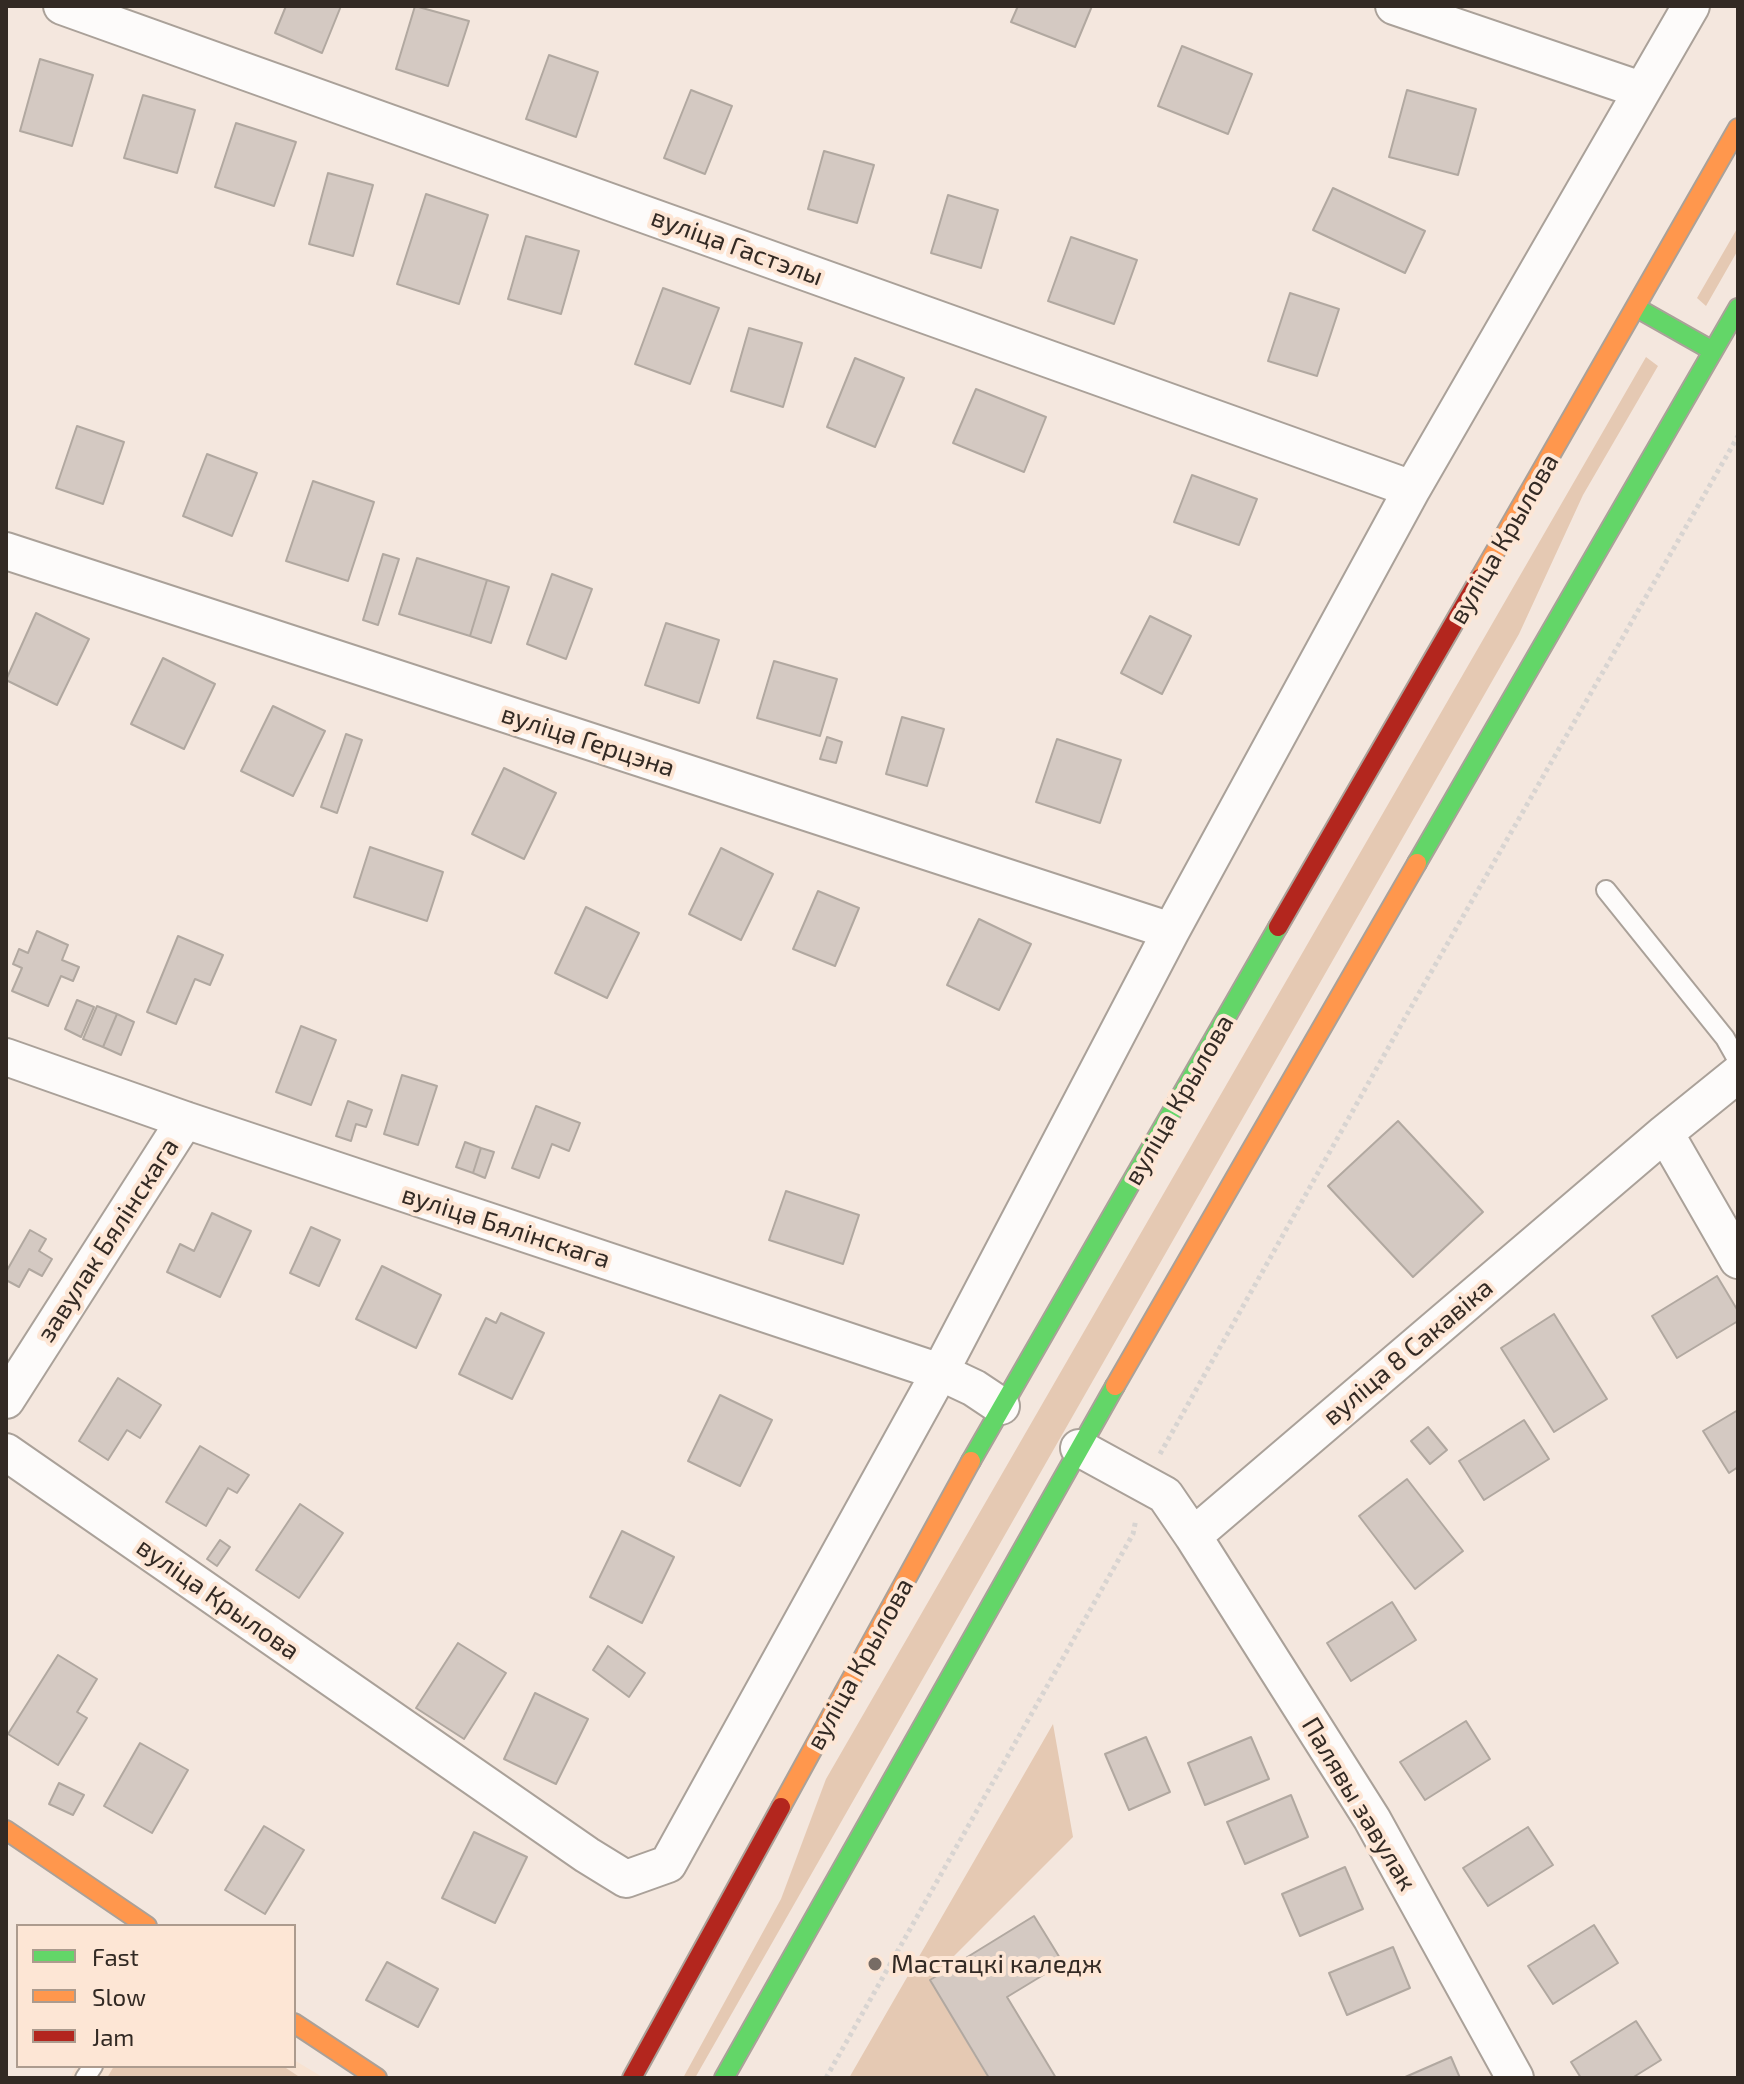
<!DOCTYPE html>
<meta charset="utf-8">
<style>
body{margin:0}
#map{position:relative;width:1744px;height:2084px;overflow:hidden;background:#f4e7de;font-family:"Exo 2",sans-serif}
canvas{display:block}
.frame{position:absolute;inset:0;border:8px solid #332a24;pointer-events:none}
.legend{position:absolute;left:16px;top:1924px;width:280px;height:144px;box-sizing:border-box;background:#fde6d5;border:2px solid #ac9b8e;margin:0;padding:10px 14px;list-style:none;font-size:24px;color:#332a24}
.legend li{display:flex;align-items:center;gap:16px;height:40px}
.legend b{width:40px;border:2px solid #ac9b8e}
</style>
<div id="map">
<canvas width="1744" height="2084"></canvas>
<div class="frame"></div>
<ul class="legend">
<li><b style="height:10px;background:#63d668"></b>Fast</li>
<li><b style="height:10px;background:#ff974d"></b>Slow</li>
<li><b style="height:10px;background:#b3261e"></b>Jam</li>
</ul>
</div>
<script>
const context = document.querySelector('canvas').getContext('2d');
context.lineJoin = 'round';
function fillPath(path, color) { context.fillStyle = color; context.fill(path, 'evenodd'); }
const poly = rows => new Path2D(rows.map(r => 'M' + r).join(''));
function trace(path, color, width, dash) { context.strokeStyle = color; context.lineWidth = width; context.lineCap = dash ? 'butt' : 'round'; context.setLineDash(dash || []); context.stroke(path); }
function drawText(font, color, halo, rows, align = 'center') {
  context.font = font + ' "Exo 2",sans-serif'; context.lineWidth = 8; context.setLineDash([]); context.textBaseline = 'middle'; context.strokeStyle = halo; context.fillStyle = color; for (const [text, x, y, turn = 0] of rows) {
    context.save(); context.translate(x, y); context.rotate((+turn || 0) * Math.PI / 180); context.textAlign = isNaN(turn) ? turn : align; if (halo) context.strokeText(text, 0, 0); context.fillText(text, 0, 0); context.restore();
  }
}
fillPath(poly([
 [294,2060,324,2078,70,2078,76,2066,294,2066]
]), '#f7e2d1');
fillPath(poly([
 [1738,227,1738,250,1706,306,1697,298],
 [1646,357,1658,366,1583,495,1519,634,695,2078,683,2078,781,1899,826,1779],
 [1053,1724,1073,1837,930,1980,988,2078,849,2078],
 [114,2066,283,2066,301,2078,107,2078]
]), '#e5c9b3');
const building = poly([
 [286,6,341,6,322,53,275,33,286,6],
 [415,6,469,21,448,86,396,69,415,6],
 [1018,6,1092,6,1075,47,1011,22,1018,6],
 [1182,46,1252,74,1228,134,1158,106,1182,46],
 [549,55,598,72,576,137,526,119,549,55],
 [40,59,93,75,72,146,20,131,40,59],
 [691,90,732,106,705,174,664,158,691,90],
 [1407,90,1476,109,1458,175,1389,157,1407,90],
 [143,95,195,110,177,173,124,158,143,95],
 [236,123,296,142,274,206,215,187,236,123],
 [824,151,874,165,857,223,808,209,824,151],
 [328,173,373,185,353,256,309,244,328,173],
 [1333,188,1425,231,1405,273,1313,230,1333,188],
 [426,194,488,215,459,304,397,284,426,194],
 [948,195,998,210,981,268,931,253,948,195],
 [526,236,579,251,561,314,508,299,526,236],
 [1071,237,1137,260,1114,324,1048,301,1071,237],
 [663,288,719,308,690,384,635,364,663,288],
 [1290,293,1339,309,1317,376,1268,361,1290,293],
 [749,328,802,343,783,407,731,391,749,328],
 [855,358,904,378,875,447,827,427,855,358],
 [976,389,1046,417,1024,472,953,443,976,389],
 [77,426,124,442,103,504,56,488,77,426],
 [207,454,257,473,232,536,183,516,207,454],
 [1192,475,1257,499,1239,545,1174,522,1192,475],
 [313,481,374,502,348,581,286,561,313,481],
 [383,554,399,559,378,625,363,620,383,554],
 [417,558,487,580,470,636,399,614,417,558],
 [552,574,592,589,566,659,527,644,552,574],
 [487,580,509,587,491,643,470,636,487,580],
 [36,613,89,639,57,705,6,680,36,613],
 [1150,616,1191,636,1162,694,1121,673,1150,616],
 [666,623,719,640,699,703,645,685,666,623],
 [163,658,215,684,184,749,131,724,163,658],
 [774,661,837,679,820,736,757,718,774,661],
 [273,706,325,731,293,796,241,771,273,706],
 [902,717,944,729,927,786,886,774,902,717],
 [346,734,362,740,337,813,321,807,346,734],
 [827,737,842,742,836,763,820,759,827,737],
 [1057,739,1121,760,1100,823,1036,802,1057,739],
 [504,768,556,793,524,859,472,834,504,768],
 [370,847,443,872,427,921,354,897,370,847],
 [721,848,773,874,741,940,689,914,721,848],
 [818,891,859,908,835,966,793,949,818,891],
 [586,907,639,933,607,998,555,973,586,907],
 [979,919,1031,944,999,1010,947,985,979,919],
 [37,931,68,945,62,960,79,967,73,981,61,976,48,1006,12,991,22,968,13,964,19,949,28,953,37,931],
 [178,936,223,955,210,985,195,979,176,1024,147,1012,178,936],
 [77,1000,94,1007,81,1037,65,1029,77,1000],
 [97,1006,117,1014,103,1047,83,1039,97,1006],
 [117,1014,134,1022,121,1055,103,1047,117,1014],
 [301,1026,336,1040,311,1105,276,1092,301,1026],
 [402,1075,437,1086,418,1145,384,1134,402,1075],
 [348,1101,372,1110,366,1127,356,1124,351,1141,336,1136,348,1101],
 [536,1106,580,1123,569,1151,552,1144,539,1178,512,1168,536,1106],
 [1398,1121,1483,1212,1413,1277,1328,1186,1398,1121],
 [465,1142,481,1148,473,1173,456,1167,465,1142],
 [481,1148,494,1152,485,1178,473,1173,481,1148],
 [786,1191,859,1215,843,1264,769,1240,786,1191],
 [212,1213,251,1231,220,1297,167,1272,180,1244,194,1251,212,1213],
 [311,1227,340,1240,319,1286,290,1273,311,1227],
 [30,1230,46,1239,39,1251,52,1259,42,1276,29,1269,19,1287,6,1280,6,1272,30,1230],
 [382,1266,441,1295,416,1348,356,1319,382,1266],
 [1717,1276,1738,1311,1738,1321,1677,1358,1652,1316,1717,1276],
 [501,1313,544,1333,512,1399,459,1374,486,1318,496,1323,501,1313],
 [1554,1314,1607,1399,1554,1432,1501,1348,1554,1314],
 [118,1378,161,1405,140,1438,127,1430,108,1460,79,1441,118,1378],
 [720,1395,772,1420,740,1486,688,1461,720,1395],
 [1738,1410,1738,1467,1729,1473,1703,1431,1738,1410],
 [1524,1420,1549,1459,1484,1500,1459,1461,1524,1420],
 [1428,1427,1447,1450,1430,1464,1411,1441,1428,1427],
 [200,1446,249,1475,237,1493,228,1488,206,1526,166,1502,200,1446],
 [1407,1479,1463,1551,1415,1589,1359,1516,1407,1479],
 [300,1504,343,1533,299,1598,256,1570,300,1504],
 [622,1531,674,1557,642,1623,590,1597,622,1531],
 [220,1540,230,1547,217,1566,207,1559,220,1540],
 [1392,1602,1416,1640,1351,1681,1327,1643,1392,1602],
 [458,1643,506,1673,464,1739,416,1708,458,1643],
 [608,1646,645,1673,629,1697,593,1670,608,1646],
 [58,1655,97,1679,77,1712,87,1718,58,1765,8,1734,58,1655],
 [535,1693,588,1719,556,1784,504,1759,535,1693],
 [1466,1721,1490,1759,1425,1800,1400,1762,1466,1721],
 [1146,1737,1170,1792,1129,1810,1105,1754,1146,1737],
 [1251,1737,1269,1779,1205,1805,1188,1763,1251,1737],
 [140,1743,188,1770,152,1833,104,1806,140,1743],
 [59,1783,84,1795,73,1815,49,1804,59,1783],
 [1291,1795,1308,1837,1245,1864,1227,1822,1291,1795],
 [264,1826,304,1850,265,1914,225,1890,264,1826],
 [1528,1827,1553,1865,1488,1906,1463,1868,1528,1827],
 [474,1832,527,1857,495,1923,442,1898,474,1832],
 [1345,1867,1363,1909,1300,1936,1282,1894,1345,1867],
 [1034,1916,1063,1963,1007,1997,1056,2078,989,2078,930,1980,1034,1916],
 [1594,1925,1618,1963,1553,2004,1528,1966,1594,1925],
 [1393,1947,1410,1988,1347,2015,1329,1973,1393,1947],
 [387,1962,438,1989,418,2027,366,2000,387,1962],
 [1636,2021,1661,2060,1632,2078,1581,2078,1571,2062,1636,2021],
 [1451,2057,1460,2078,1403,2078,1451,2057]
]);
fillPath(building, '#d4c9c2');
trace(building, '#b1a8a0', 2);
const lane = poly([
 [1606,890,1725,1038,1738,1061],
 [85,2078,93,2066]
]);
const street = poly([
 [62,6,1412,489],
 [1394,6,1641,90],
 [6,551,1171,931],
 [6,1057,185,1120,940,1372,974,1388,1001,1406],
 [1665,1133,1738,1260],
 [6,1400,185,1120],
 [1079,1448,1165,1495,1193,1536,1665,1133,1738,1074],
 [6,1452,587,1855,626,1879,668,1864,940,1372,1171,931,1412,489,1691,6],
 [1193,1536,1372,1819,1515,2078]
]);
const fast = poly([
 [1637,308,1713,351],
 [1417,863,1738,308],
 [971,1461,1278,927],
 [724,2078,1115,1386]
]);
const slow = poly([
 [1480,578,1738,128],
 [1115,1386,1417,863],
 [781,1807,971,1461],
 [6,1830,147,1926],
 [294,2023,377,2078]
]);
const jam = poly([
 [1278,927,1480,578],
 [632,2078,781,1807]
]);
trace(lane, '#aaa199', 22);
trace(street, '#aaa199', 40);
trace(fast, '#aaa199', 22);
trace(slow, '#aaa199', 22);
trace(jam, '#aaa199', 22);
trace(poly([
 [1160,1454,1410,1009,1738,436],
 [826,2078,1133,1534,1136,1519]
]), '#d8d4d1', 5, [4, 4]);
trace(lane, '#fdfbfa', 18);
trace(street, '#fdfbfa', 36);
trace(fast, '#63d668', 18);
trace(slow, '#ff974d', 18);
trace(jam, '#b3261e', 18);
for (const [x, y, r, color] of [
 [875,1964,8,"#776c65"]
]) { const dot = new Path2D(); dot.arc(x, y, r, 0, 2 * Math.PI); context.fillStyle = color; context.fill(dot); trace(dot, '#fde6d5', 3); }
drawText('26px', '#332a24', '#fde6d5', [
 ["вуліца Гастэлы",737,247,20],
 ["вуліца Крылова",1504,539,-60],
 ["вуліца Герцэна",588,741,18],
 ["вуліца Крылова",1179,1100,-60],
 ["вуліца Бялінскага",506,1227,18],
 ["завулак Бялінскага",108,1240,-57],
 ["вуліца 8 Сакавіка",1408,1352,-40],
 ["вуліца Крылова",218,1599,35],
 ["вуліца Крылова",860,1664,-61],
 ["Палявы завулак",1359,1804,59]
]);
drawText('26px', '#332a24', '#fde6d5', [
 ["Мастацкі каледж",891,1964]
], 'left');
</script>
